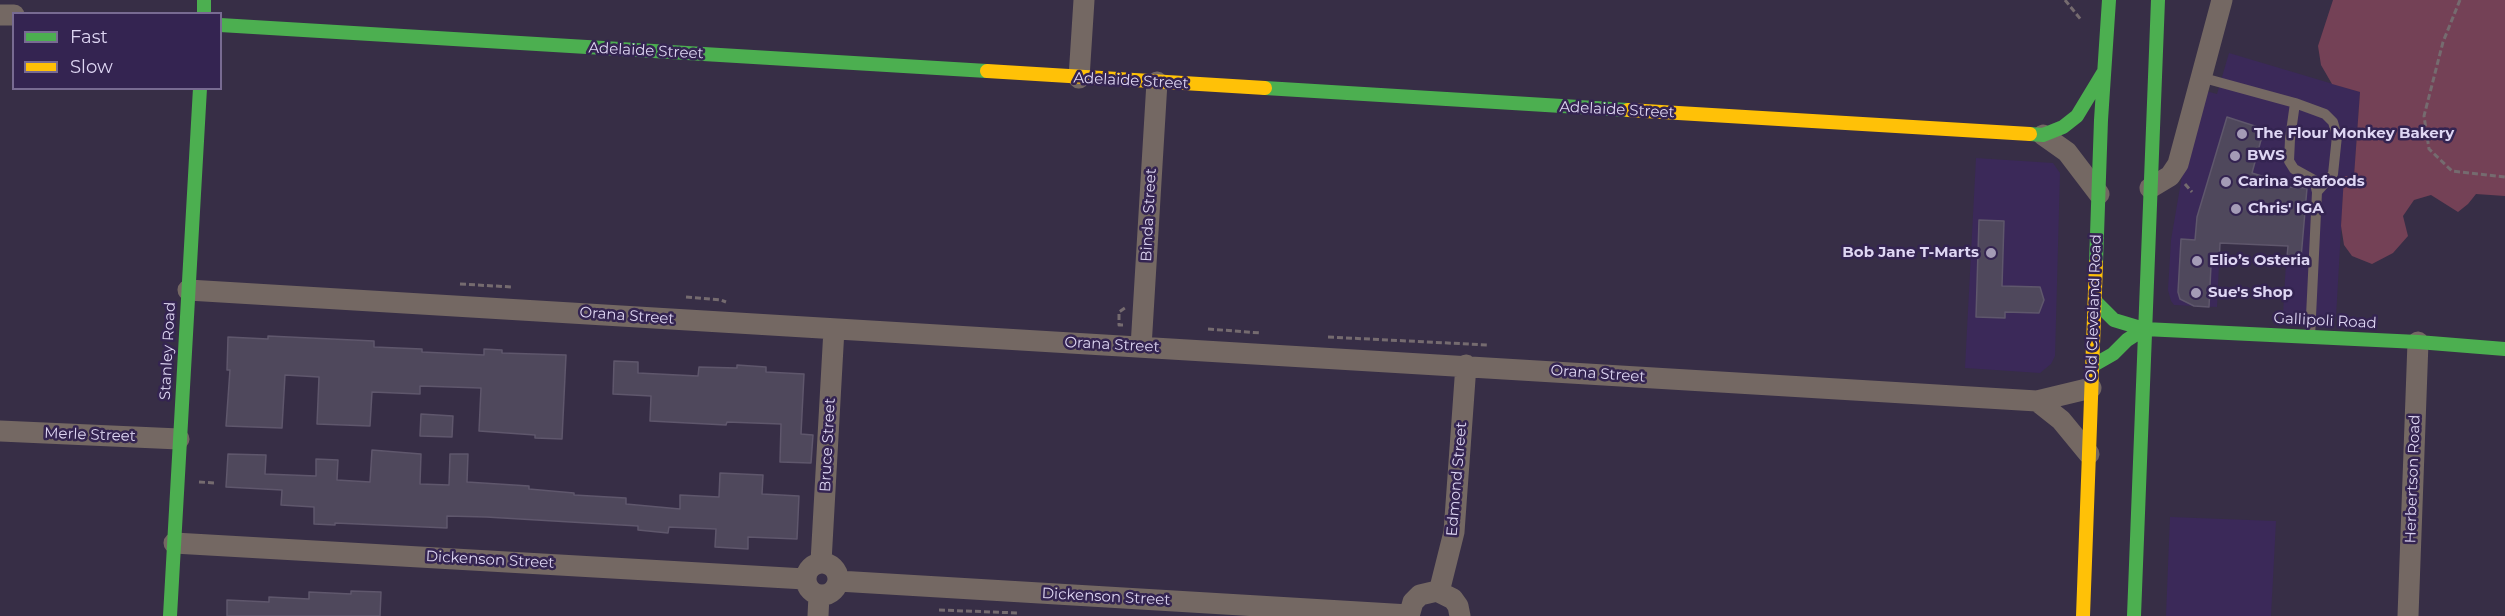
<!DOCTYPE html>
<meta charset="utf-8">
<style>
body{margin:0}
#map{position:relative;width:2505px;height:616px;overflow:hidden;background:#372e46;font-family:Montserrat,sans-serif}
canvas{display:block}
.legend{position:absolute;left:12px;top:12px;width:210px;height:78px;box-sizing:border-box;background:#342451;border:2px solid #786b92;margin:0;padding:8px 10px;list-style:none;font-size:18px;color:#ded6f3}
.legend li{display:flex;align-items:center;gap:12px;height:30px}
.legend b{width:30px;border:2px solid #786b92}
</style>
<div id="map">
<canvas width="2505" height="616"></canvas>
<ul class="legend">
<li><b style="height:8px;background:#4caf50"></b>Fast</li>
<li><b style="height:8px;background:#ffc107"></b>Slow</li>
</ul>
</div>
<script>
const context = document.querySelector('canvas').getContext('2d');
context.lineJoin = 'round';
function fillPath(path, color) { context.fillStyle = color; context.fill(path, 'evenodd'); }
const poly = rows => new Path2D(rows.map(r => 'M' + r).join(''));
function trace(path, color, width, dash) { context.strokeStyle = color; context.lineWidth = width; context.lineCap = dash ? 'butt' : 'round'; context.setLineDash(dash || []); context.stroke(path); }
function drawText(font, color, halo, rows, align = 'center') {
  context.font = font + ' Montserrat,sans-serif'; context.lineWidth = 5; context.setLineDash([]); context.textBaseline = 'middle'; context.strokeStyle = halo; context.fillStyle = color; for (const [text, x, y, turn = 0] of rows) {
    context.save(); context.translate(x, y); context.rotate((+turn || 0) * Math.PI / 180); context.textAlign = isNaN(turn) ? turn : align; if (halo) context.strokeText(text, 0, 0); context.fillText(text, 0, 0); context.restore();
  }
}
fillPath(poly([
 [2229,53,2360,92,2354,177,2344,177,2336,317,2283,314,2287,246,2220,243,2217,307,2174,305,2171,301,2168,290,2171,240,2182,176,2206,91,2217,94],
 [1976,158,2053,163,2060,173,2055,356,2051,364,2040,373,1965,368],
 [2170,517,2276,521,2271,616,2166,616]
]), '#3b2959');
fillPath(poly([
 [2333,0,2505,0,2505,196,2476,194,2468,204,2458,212,2431,195,2414,200,2403,216,2408,236,2393,253,2372,264,2352,256,2344,245,2341,226,2344,176,2354,176,2360,92,2332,84,2321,65,2318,46]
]), '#744156');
const building = poly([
 [2227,117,2264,129,2252,173,2265,177,2265,186,2307,188,2301,258,2287,257,2288,246,2220,243,2219,264,2211,265,2209,307,2194,306,2180,299,2178,292,2181,239,2195,240,2197,217,2227,117],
 [1979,220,2004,221,2002,286,2040,287,2044,300,2039,313,2005,312,2005,318,1976,317,1979,220],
 [268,336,374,341,374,347,422,349,422,352,484,355,484,349,502,350,502,353,566,355,562,439,535,438,535,435,479,431,481,388,420,386,420,394,372,392,370,426,317,424,319,377,285,375,282,428,226,426,230,370,227,370,228,337,268,339,268,336],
 [614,361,638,362,638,373,698,376,699,367,737,368,737,365,766,367,766,372,804,374,801,434,813,435,811,463,780,462,781,424,727,422,726,425,650,421,651,396,613,394,614,361],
 [421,414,453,416,452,437,420,436,421,414],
 [372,450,421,454,420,484,449,485,450,454,468,454,467,482,529,486,529,489,574,493,574,495,626,498,626,504,680,509,680,495,719,497,720,473,763,475,762,494,799,496,797,539,748,537,748,549,715,547,716,529,669,527,668,533,638,530,638,526,486,517,447,516,447,528,335,523,335,525,314,524,314,507,281,505,282,490,226,487,228,454,266,455,265,474,316,476,316,459,338,460,337,480,370,482,372,450],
 [351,591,381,592,380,616,227,616,227,600,269,602,269,597,309,599,309,592,351,594,351,591]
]);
fillPath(building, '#4f485c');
trace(building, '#5f576c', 1.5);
trace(poly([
 [2065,0,2082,21],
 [2460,0,2443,42,2424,116,2429,149,2452,171,2505,177],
 [2185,184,2192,192],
 [460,284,512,287],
 [686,297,721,300,726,302],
 [1123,325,1119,325,1119,312,1125,308],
 [1208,329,1261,333],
 [1328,337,1488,345],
 [199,482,215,483],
 [939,610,1018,613]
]), '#756b6f', 3, [6, 3]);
trace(poly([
 [2200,77,2295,103,2325,114,2333,122,2337,136,2333,174,2317,192],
 [2295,103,2290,139,2289,161,2294,169,2314,180,2317,192,2310,337]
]), '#746863', 10);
trace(poly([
 [0,15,14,15],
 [1079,78,1084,0],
 [2043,135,2067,152,2099,194],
 [2150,188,2170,176,2178,164,2222,0],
 [188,290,2037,401,2091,388],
 [1141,347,1157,82],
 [2037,401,2061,420,2089,454],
 [0,431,179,439],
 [174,543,805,579],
 [821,562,834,329],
 '806 579a16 16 0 1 1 32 0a16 16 0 1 1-32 0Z',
 [838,581,1409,615],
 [1439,592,1454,532,1466,365],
 [818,616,819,595],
 [1409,616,1413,602,1420,595,1437,591,1453,599,1458,606,1460,616],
 [2408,616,2418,342]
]), '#746863', 21);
trace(poly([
 [204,0,204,14],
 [220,25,987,71],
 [1265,88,1628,110],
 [2030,134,2043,135,2063,127,2077,116,2103,73],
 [2096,263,2101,120,2109,0],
 [2095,301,2114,320,2144,329,2418,342,2505,349],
 [2092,366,2113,354,2127,340,2144,329],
 [170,616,200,88],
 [2134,616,2158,0]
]), '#4caf50', 14);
trace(poly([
 [987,71,1265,88],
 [1628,110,2030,134],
 [2083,616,2096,263]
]), '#ffc107', 14);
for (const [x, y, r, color] of [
 [2242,134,6,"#a49bb6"],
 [2235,156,6,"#a49bb6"],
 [2226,182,6,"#a49bb6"],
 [2236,209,6,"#a49bb6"],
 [1991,253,6,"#a49bb6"],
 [2197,261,6,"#a49bb6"],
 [2196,293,6,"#a49bb6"]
]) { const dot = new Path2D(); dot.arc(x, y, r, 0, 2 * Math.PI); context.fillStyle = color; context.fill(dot); trace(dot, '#342451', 2); }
drawText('15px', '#ded6f3', '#342451', [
 ["Adelaide Street",646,51,3],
 ["Adelaide Street",1131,81,3],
 ["Adelaide Street",1617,110,3],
 ["Binda Street",1149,215,-87],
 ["Old Cleveland Road",2094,308,-88],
 ["Orana Street",627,316,4],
 ["Gallipoli Road",2325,321,3],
 ["Orana Street",1112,345,3],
 ["Stanley Road",168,351,-87],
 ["Orana Street",1598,374,4],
 ["Merle Street",90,435,2],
 ["Bruce Street",828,445,-87],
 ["Edmond Street",1457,479,-85],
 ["Herbertson Road",2413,479,-88],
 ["Dickenson Street",490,560,3],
 ["Dickenson Street",1106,597,3]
]);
drawText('bold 15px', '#ded6f3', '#342451', [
 ["The Flour Monkey Bakery",2254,134],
 ["BWS",2247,156],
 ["Carina Seafoods",2238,182],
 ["Chris' IGA",2248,209],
 ["Bob Jane T-Marts",1979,253,"right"],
 ["Elio’s Osteria",2209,261],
 ["Sue's Shop",2208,293]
], 'left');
</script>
